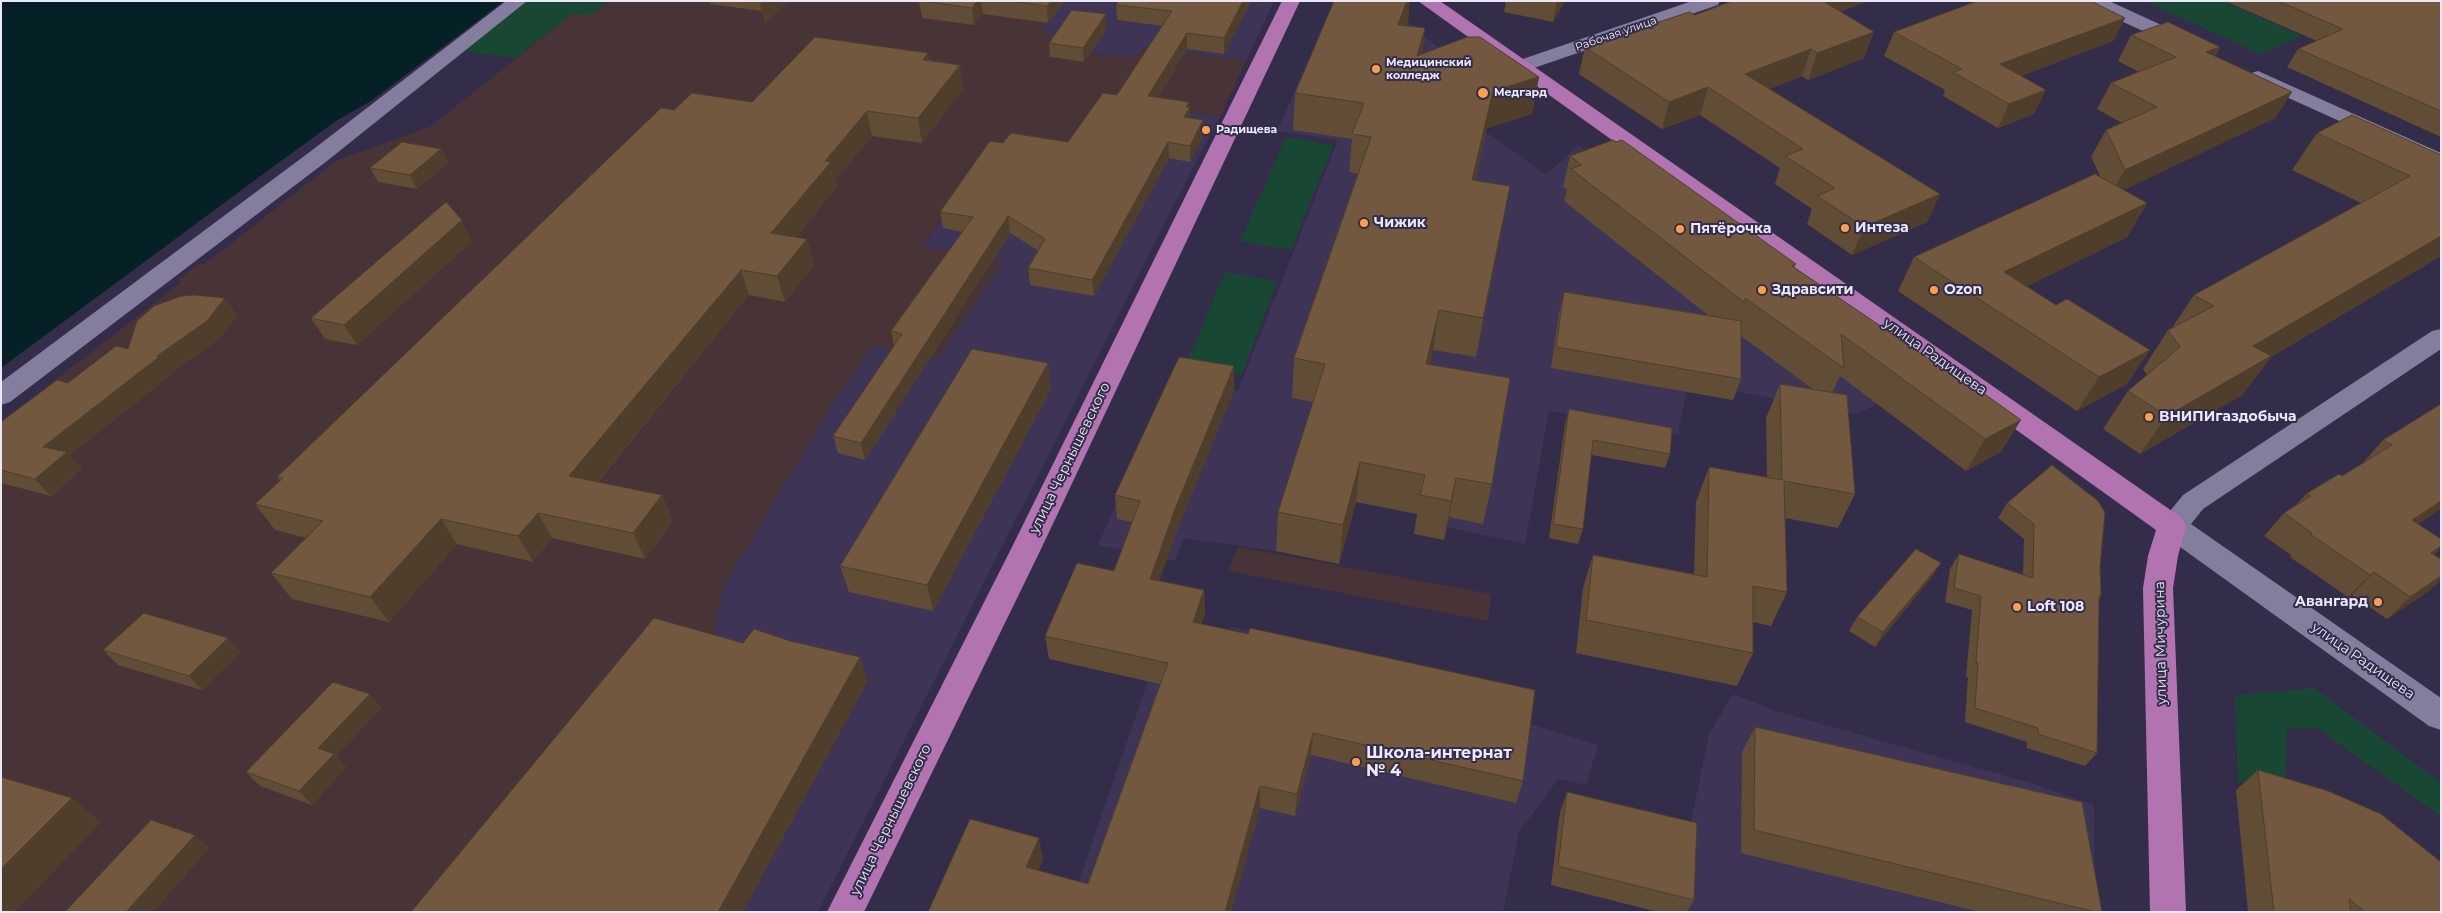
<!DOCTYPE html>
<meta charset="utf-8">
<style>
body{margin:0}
#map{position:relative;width:2442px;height:913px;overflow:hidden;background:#342d49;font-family:Montserrat,sans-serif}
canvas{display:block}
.frame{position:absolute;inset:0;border:2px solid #ece8fa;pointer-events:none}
</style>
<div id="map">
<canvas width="2442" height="913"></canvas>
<div class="frame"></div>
</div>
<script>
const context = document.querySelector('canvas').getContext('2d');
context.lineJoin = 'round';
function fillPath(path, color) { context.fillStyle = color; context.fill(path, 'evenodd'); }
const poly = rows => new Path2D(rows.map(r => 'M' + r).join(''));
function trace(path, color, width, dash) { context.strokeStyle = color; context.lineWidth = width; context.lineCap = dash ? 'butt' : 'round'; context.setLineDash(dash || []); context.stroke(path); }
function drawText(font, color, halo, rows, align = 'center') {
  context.font = font + ' Montserrat,sans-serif'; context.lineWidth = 4; context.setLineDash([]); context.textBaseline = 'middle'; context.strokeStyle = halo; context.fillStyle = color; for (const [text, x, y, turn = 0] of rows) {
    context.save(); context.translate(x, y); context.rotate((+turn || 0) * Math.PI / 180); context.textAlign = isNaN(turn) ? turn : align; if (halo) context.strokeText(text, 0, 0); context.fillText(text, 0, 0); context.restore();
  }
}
fillPath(poly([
 [1019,1,1274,1,1246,61,1148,46,1133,59,1091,53,1084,62,1050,57],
 [1329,12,1408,22,1455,62,1412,124,1491,135,1546,175,1578,145,1915,384,1857,414,1733,391,1733,400,1686,392,1678,435,1549,411,1525,544,1447,527,1444,540,1414,534,1418,514,1356,502,1339,564,1276,551,1184,538,1175,561,1098,545,1169,379,1238,391,1338,140,1277,131],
 [1146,105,1220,117,1189,175,818,912,640,912,709,655,724,586,836,398,873,345,894,348,961,254,921,248,987,156],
 [1231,627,1452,673,1527,723,1598,745,1586,785,1558,779,1519,832,1503,912,1068,912,1148,681,1208,695],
 [1733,694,1776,711,2031,783,2094,805,2095,912,1684,912,1687,842,1709,734]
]), '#3d3456');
fillPath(poly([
 [608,1,1019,1,1041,22,1054,44,1051,57,1084,62,1090,53,1132,59,1148,46,1246,61,1220,117,1146,105,1076,150,987,156,921,247,1003,262,940,357,873,346,836,398,724,586,709,655,640,912,1,912,1,422,182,282,177,280,199,264,205,264,336,161,431,126,572,14,591,15],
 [1238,547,1491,594,1488,621,1228,571]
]), '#483337');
fillPath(poly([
 [522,1,608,1,591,15,572,14,515,58,456,50],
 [2145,1,2223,1,2302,36,2261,54],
 [1286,137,1333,145,1291,250,1240,241],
 [1225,272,1277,281,1242,374,1186,364],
 [2314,688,2441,783,2441,813,2439,815,2317,728,2287,728,2284,793,2238,781,2235,695]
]), '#184834');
fillPath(poly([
 [1,1,504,1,371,101,336,121,274,166,1,368]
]), '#052125');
fillPath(poly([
 [506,1,527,1,327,161,10,402,1,405,1,382,311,151,506,1],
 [1692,1,1720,1,1718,5,1528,70,1521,72,1514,70,1511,66,1514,62,1692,1],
 [2084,1,2109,1,2192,39,2195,43,2192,47,2178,47,2086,5,2084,1],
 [2258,71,2441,153,2441,167,2251,81,2248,77,2251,73,2258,71],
 [2441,329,2441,349,2203,509,2191,524,2441,698,2441,730,2429,726,2162,534,2158,526,2183,495,2432,331,2441,329]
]), '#847d9d');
fillPath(poly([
 [1282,1,1300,1,1041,549,864,912,827,912,1011,549,1282,1],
 [1418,1,1440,1,2182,518,2186,526,2178,556,2173,588,2186,912,2150,912,2143,588,2148,556,2156,530,1418,1]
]), '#b273b1');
fillPath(poly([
 [710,1,788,1,765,23,762,11,710,4],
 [919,1,1065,1,1048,23,983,14,974,25,922,18],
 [1251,1,1224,54,1187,49,1158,97,1189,102,1190,118,1203,136,1190,162,1169,158,1094,296,1030,285,1028,268,1039,251,1010,233,865,460,838,453,833,436,894,346,891,331,963,232,943,228,940,212,1003,143,1068,142,1117,95,1163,26,1117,20,1116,5],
 [1506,1,1565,1,1553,22,1504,12],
 [1732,1,1868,1,1840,12,1864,58,1808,80,1802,76,1769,89,1940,194,1927,222,1852,255,1807,224,1812,209,1775,184,1780,168,1700,115,1662,129,1579,74,1585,47,1695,15],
 [2225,1,2441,1,2441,137,2287,67,2298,49,2317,41],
 [2125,18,2113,41,2021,76,2034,114,1998,128,1943,96,1945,90,1884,56,1894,32],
 [1408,22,1407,26,1425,28,1422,53,1539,77,1532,114,1487,128,1475,181,1510,186,1476,357,1433,350,1430,364,1492,484,1483,524,1449,517,1444,540,1414,534,1417,514,1356,502,1339,564,1276,551,1278,512,1313,402,1292,398,1294,358,1358,174,1349,172,1352,139,1293,130,1295,93],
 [1107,28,1084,62,1050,57,1049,43],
 [2131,35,2220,47,2215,56,2292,92,2275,118,2123,190,2147,203,2127,237,2027,286,2127,384,2077,411,1898,291,1914,257,2101,178,2091,157,2106,130,2122,123,2097,109,2111,83,2139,72,2118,61],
 [930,60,960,65,963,89,922,143,872,136,835,180,837,187,796,237,807,239,814,264,785,302,749,295,598,482,662,495,673,521,645,559,552,538,533,562,457,544,389,622,292,599,271,573,306,538,275,530,255,504,280,481,277,477,674,110,752,102],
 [2317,133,2441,155,2441,256,2271,357,2242,395,2140,454,2103,429,2128,391,2147,375,2143,369,2168,330,2172,328,2194,295,2361,203,2292,170],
 [441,149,448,163,417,189,378,182,370,168],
 [1570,156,1796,264,1794,267,2001,452,1966,471,1840,376,1832,393,1855,494,1838,528,1785,518,1787,592,1771,626,1753,622,1753,653,1737,686,1576,653,1583,588,1593,555,1694,574,1696,502,1709,467,1767,477,1766,418,1780,384,1814,390,1741,336,1741,379,1733,400,1551,368,1559,313,1564,292,1709,316,1564,201,1567,190,1563,187],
 [472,241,357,345,325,339,311,318],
 [225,298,237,316,219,339,171,373,172,374,70,455,82,469,51,496,1,483,1,422,68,383,128,349],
 [1048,363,1051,389,933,611,849,592,840,566],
 [1234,366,1234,390,1176,533,1159,581,1204,590,1205,614,1201,624,1523,781,1516,803,1311,755,1295,816,1260,808,1231,912,928,912,1043,859,1038,871,1088,884,1160,684,1049,659,1045,636,1114,571,1132,522,1117,519,1115,495],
 [2441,404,2441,510,2440,509,2418,524,2441,548,2434,555,2430,590,2387,619,2352,595,2348,597,2290,557,2291,555,2264,536,2284,513,2296,505,2306,494,2342,476,2364,463,2363,463,2383,440],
 [1569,409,1670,454,1665,468,1591,455,1583,529,1578,544,1549,538,1565,424],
 [2007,503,2100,567,2101,597,2099,600,2097,753,2085,766,2027,748,2027,742,1965,722,1968,677,1966,677,1972,610,1945,602,1950,569,1959,554,2023,575,2024,539,1998,518],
 [1932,577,1875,647,1849,631,1857,617],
 [228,638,241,652,202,690,118,665,103,650],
 [370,694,381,708,336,756,346,767,312,805,260,786,246,772],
 [1755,727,2102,912,1980,912,1741,853,1742,752],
 [2258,770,2441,912,2248,912,2236,790],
 [1567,792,1694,900,1687,912,1658,912,1551,885,1560,812]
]), '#614c36');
fillPath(poly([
 [764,1,788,1,765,23,760,4],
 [977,1,981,1,983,14,974,25,972,8],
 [1051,1,1065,1,1048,23,1047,6],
 [1243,1,1251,1,1224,54,1224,38],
 [1407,1,1410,1,1408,22,1394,61,1398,25],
 [1557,1,1565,1,1553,22],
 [1815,1,1868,1,1807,24],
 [1106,14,1107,28,1084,62,1083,48],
 [2125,18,2113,41,1989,88,2000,64],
 [1425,28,1421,65,1417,56],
 [1874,32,1864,58,1808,80,1817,53],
 [1187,33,1187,49,1149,112,1148,96],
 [2220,47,2205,72,2206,52],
 [1811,49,1802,76,1737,101,1745,74],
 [928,53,933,77,923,60],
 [960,65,963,89,922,143,918,118],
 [1539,77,1532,114,1487,128,1466,219,1472,180,1493,91],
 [1708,87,1700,115,1662,129,1669,102],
 [2046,90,2034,114,1998,128,2009,104],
 [2292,92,2275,118,2109,197,2125,170],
 [1189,102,1189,109,1190,107,1190,123,1184,117,1186,107],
 [867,111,872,136,835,180,837,187,779,258,771,233,825,161],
 [1203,120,1203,136,1190,162,1190,146],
 [1168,142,1169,158,1094,296,1092,280],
 [441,149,448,163,417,189,410,175],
 [1510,186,1503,224,1476,357,1483,318],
 [1940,194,1927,222,1852,255,1864,227],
 [2147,203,2127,237,1988,305,2004,272],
 [1008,216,1010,233,865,460,861,443],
 [462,220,472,241,357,345,344,325],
 [2441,236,2441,256,2271,357,2242,395,2140,454,2167,416,2253,346],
 [807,239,814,264,785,302,777,276],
 [741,270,749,295,582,501,569,476],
 [225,298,237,316,219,339,171,373,172,374,70,455,82,469,51,496,35,479,43,447,157,356],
 [1439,310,1433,350,1420,403,1426,364],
 [2150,350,2127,384,2077,411,2099,377],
 [1048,363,1051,389,933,611,927,585],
 [1234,366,1234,390,1176,533,1152,602,1150,579,1175,509],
 [2021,420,2001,452,1966,471,1985,439],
 [1360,462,1356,502,1339,564,1343,525],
 [1456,478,1449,517,1444,540,1451,501],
 [662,495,673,521,645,559,633,533],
 [2441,501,2441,509,2390,543,2412,520],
 [538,513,552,538,533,562,518,536],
 [441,519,457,544,389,622,370,597],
 [2441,546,2441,548,2424,565,2431,553],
 [1941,563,1932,577,1875,647,1883,632],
 [2374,572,2352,595,2348,597,2370,575],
 [2441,576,2441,580,2430,590,2387,619,2410,597],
 [1204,590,1205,614,1193,645,1193,622],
 [228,638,241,652,202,690,189,676],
 [860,657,868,681,743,912,718,912],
 [370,694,381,708,336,756,346,767,312,805,299,791,318,748],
 [1313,733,1311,755,1295,816,1297,794],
 [1260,786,1260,808,1231,912,1225,912],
 [72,798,101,822,15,912,1,912,1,869],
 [195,835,210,848,153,912,126,912],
 [1039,838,1043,859,1031,888,1026,867]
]), '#4f3e2c');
const building = poly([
 [923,1,977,1,972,8,923,1],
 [1011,1,1051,1,1047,6,1011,1],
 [1118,1,1243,1,1224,38,1187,33,1148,96,1189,102,1186,107,1190,107,1184,117,1203,120,1190,146,1168,142,1092,280,1028,268,1045,239,1008,216,861,443,833,436,902,334,891,331,973,217,940,212,990,141,1003,143,1011,133,1068,142,1103,93,1117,95,1172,11,1116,5,1118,1],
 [1334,1,1407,1,1398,25,1425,28,1417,56,1467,37,1480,37,1539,77,1493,91,1472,180,1510,186,1483,318,1439,310,1426,364,1510,378,1492,484,1456,478,1451,501,1420,495,1425,475,1360,462,1343,525,1278,512,1325,364,1294,358,1371,137,1352,134,1364,103,1295,93,1334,1],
 [1732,1,1823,1,1874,32,1817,53,1811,49,1745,74,1940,194,1864,227,1817,196,1835,188,1785,156,1803,149,1708,87,1669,102,1585,47,1689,12,1695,15,1732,1],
 [1977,1,2091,1,2125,18,2000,64,2046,90,2009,104,1953,72,1962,69,1894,32,1977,1],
 [2278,1,2441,1,2441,111,2298,49,2343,29,2278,1],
 [1072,10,1106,14,1083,48,1049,43,1072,10],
 [2168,22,2220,47,2206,52,2292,92,2125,170,2106,130,2157,107,2111,83,2176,57,2131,35,2168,22],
 [815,37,928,53,923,60,960,65,918,118,867,111,825,161,831,162,771,233,807,239,777,276,741,270,569,476,662,495,633,533,538,513,518,536,441,519,370,597,271,573,323,521,255,504,283,478,277,477,661,108,674,110,692,93,752,102,815,37],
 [2352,115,2441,155,2441,236,2253,346,2271,356,2167,416,2128,391,2180,347,2168,330,2214,306,2194,295,2410,176,2317,133,2352,115],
 [1613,140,1616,142,1622,140,1796,264,1792,266,1941,367,1944,365,2021,420,1985,439,1841,334,1844,368,1745,298,1745,303,1571,169,1582,165,1570,156,1613,140],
 [402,142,441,149,410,175,370,168,402,142],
 [2095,174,2147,203,2004,272,2056,305,2067,299,2150,350,2099,377,1914,257,2095,174],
 [446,202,462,220,344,325,311,318,446,202],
 [1564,292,1741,321,1741,379,1556,347,1564,292],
 [194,295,225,298,207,321,157,356,159,357,43,447,67,452,35,479,1,470,1,422,57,380,68,383,116,346,128,349,137,321,154,306,181,296,194,295],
 [972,349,1048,363,927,585,840,566,972,349],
 [1179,357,1234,366,1175,509,1150,579,1204,590,1193,622,1248,634,1250,628,1535,690,1523,781,1313,733,1297,794,1260,786,1225,912,928,912,970,819,1039,838,1026,867,1088,884,1168,663,1045,636,1077,563,1114,571,1140,501,1115,495,1179,357],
 [1780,384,1847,395,1855,494,1784,481,1787,592,1753,586,1753,653,1586,620,1593,555,1707,577,1709,467,1782,480,1780,384],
 [2441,404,2441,501,2412,520,2441,539,2441,546,2431,553,2441,559,2441,576,2410,597,2374,572,2370,575,2310,534,2312,533,2284,513,2311,496,2306,494,2339,474,2342,476,2392,445,2383,440,2441,404],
 [1569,409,1672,428,1670,454,1593,440,1583,529,1553,524,1569,409],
 [2052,465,2098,501,2105,512,2100,567,2101,597,2099,596,2097,753,2038,734,2038,728,1975,708,1978,663,1976,663,1981,596,1954,588,1959,554,2033,578,2034,524,2007,503,2052,465],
 [1916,549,1941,563,1883,632,1857,617,1916,549],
 [144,613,228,638,189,676,103,650,144,613],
 [654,618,743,643,754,629,790,641,860,657,718,912,411,912,654,618],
 [333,682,370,694,318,748,334,754,299,791,246,772,333,682],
 [1755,727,2082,802,2102,912,2096,912,1754,830,1755,727],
 [2258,770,2328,791,2381,814,2441,862,2441,912,2365,912,2349,899,2351,912,2274,912,2258,770],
 [1,777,72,798,1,869,1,777],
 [1567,792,1697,823,1694,900,1558,866,1567,792],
 [151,820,195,835,126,912,65,912,151,820]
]);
fillPath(building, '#71583f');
trace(building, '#4f3e2c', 1);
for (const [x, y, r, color] of [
 [1376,69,5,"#fa9f4e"],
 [1483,93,6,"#fa9f4e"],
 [1206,130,5,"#fa9f4e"],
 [1364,223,5,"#fa9f4e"],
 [1845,228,5,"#fa9f4e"],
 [1680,229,5,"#fa9f4e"],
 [1762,290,5,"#fa9f4e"],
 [1934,290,5,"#fa9f4e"],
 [2149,417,5,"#fa9f4e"],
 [2378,602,5,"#fa9f4e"],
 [2017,607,5,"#fa9f4e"],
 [1356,762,5,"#fa9f4e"]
]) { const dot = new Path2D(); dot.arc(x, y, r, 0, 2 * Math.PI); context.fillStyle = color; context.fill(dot); trace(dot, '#342d49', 2); }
drawText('11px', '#ece8fa', '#342d49', [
 ["Рабочая улица",1616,34,-19]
]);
drawText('bold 11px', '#ece8fa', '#342d49', [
 ["Медицинский",1386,63],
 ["колледж",1386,76],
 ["Медгард",1494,93],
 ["Радищева",1216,130]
], 'left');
drawText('bold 14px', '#ece8fa', '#342d49', [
 ["Чижик",1374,223],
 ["Интеза",1855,228],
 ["Пятёрочка",1690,229],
 ["Здравсити",1772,290],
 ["Ozon",1944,290],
 ["ВНИПИгаздобыча",2159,417],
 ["Авангард",2368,602,"right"],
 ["Loft 108",2027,607]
], 'left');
drawText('14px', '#ece8fa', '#342d49', [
 ["улица Радищева",1935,357,35],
 ["улица Чернышевского",1070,458,-64],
 ["улица Мичурина",2161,643,-91],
 ["улица Радищева",2363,661,35],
 ["улица Чернышевского",891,820,-64]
]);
drawText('bold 16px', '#ece8fa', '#342d49', [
 ["Школа-интернат",1366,753],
 ["№ 4",1366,771]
], 'left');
</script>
